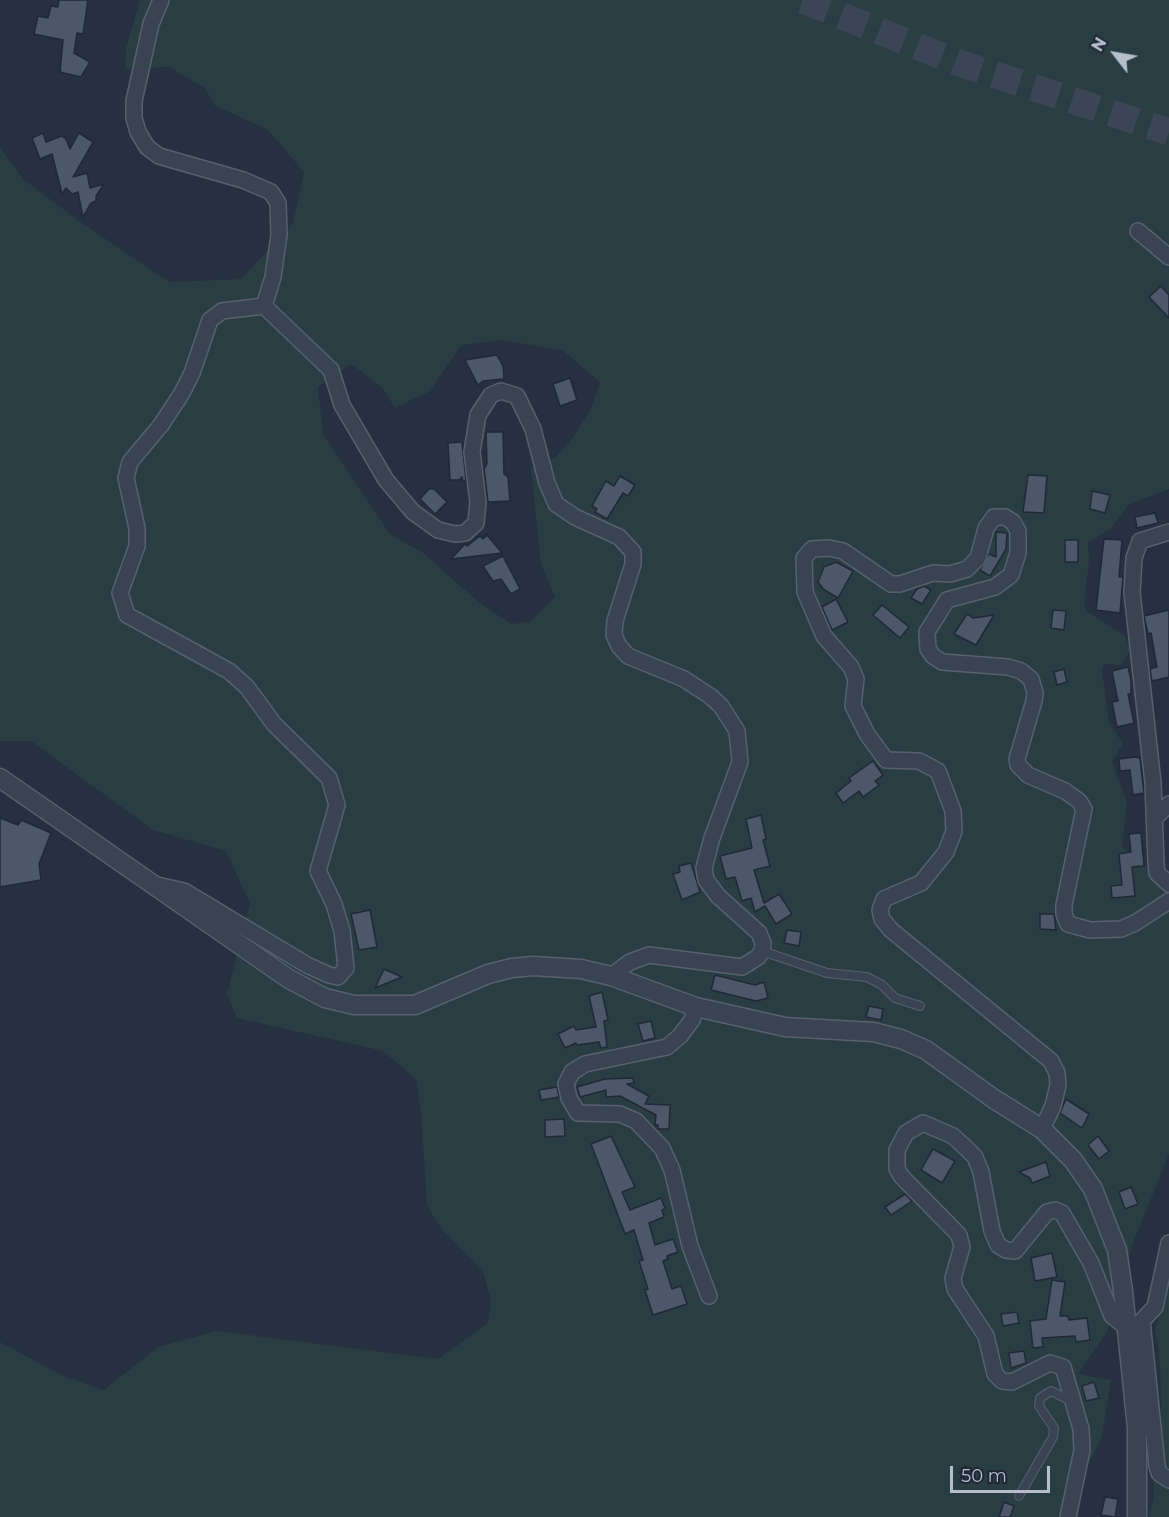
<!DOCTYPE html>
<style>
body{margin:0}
#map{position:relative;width:1169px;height:1517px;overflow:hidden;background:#263041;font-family:Montserrat,sans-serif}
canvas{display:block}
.north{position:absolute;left:1085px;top:24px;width:60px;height:60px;-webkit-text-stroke:4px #1f2736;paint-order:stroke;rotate:301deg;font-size:16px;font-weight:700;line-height:24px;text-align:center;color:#b7becb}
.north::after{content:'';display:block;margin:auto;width:21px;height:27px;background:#b7becb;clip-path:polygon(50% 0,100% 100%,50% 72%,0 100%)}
.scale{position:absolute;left:950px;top:1466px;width:100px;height:27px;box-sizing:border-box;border:3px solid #b7becb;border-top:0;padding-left:8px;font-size:18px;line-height:21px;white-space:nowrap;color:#b7becb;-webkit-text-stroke:4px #1f2736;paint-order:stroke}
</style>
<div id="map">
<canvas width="1169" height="1517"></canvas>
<div class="north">N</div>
<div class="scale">50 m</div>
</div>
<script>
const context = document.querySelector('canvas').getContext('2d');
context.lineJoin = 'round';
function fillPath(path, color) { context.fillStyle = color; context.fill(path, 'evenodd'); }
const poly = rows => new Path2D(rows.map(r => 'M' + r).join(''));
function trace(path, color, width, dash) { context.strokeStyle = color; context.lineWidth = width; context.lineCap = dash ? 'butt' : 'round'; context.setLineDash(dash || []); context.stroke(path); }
fillPath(poly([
 [140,0,1169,0,1169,489,1128,505,1111,529,1088,542,1089,561,1084,605,1089,613,1125,636,1130,650,1121,665,1104,664,1102,670,1109,723,1123,743,1112,762,1127,802,1122,847,1151,871,1160,885,1169,891,1169,1154,1133,1243,1107,1332,1078,1374,1111,1380,1102,1437,1061,1517,0,1517,0,1342,63,1376,104,1390,158,1347,217,1331,438,1359,488,1323,491,1301,483,1271,440,1227,427,1205,421,1112,416,1079,383,1051,237,1018,227,994,250,904,226,851,153,830,31,741,0,741,0,148,23,179,79,221,169,282,241,279,293,223,304,172,268,130,214,105,206,89,169,67,125,69,126,48],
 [500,340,562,350,600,382,591,409,572,439,556,457,531,468,541,564,555,597,530,622,511,624,480,603,423,553,390,534,323,434,318,387,351,364,382,387,395,408,430,391,461,345],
 [1169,1285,1169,1517,1149,1517,1154,1496,1152,1462,1162,1440,1160,1361,1155,1329]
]), '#283e42');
const building = poly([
 [59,0,88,0,83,34,77,33,74,53,90,62,81,77,60,72,63,40,34,34,38,16,48,18,51,6,58,7,59,0],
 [43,133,46,142,62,136,66,139,70,149,79,133,93,142,73,177,87,173,90,188,104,184,96,196,96,201,91,203,83,217,78,192,72,194,66,188,62,194,52,154,40,159,32,138,43,133],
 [1161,286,1169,295,1169,318,1149,297,1161,286],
 [497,355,503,366,504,379,483,381,478,385,465,360,497,355],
 [570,378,577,400,560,406,553,384,570,378],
 [486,432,503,432,504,474,508,477,510,501,488,502,484,469,487,464,486,432],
 [462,442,466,480,463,481,462,477,459,480,450,480,448,443,462,442],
 [1028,475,1047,476,1044,513,1023,512,1028,475],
 [620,476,635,485,628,496,623,493,607,519,595,512,597,509,592,506,606,481,614,486,620,476],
 [429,489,434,489,447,502,435,514,420,499,429,489],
 [1092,491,1110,495,1105,513,1090,509,1092,491],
 [1155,513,1158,523,1137,528,1135,517,1155,513],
 [996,532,1007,533,1006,549,990,576,980,570,989,554,996,557,996,532],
 [487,535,502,553,451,559,465,544,467,546,480,536,483,539,487,535],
 [1104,539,1122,540,1119,577,1123,577,1120,613,1096,610,1104,539],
 [1065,540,1078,540,1078,562,1065,562,1065,540],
 [503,556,520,589,511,594,501,579,493,581,483,566,503,556],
 [836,562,853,571,838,598,823,589,818,582,824,567,836,562],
 [924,586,931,590,922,604,911,598,917,589,924,586],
 [836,599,848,622,832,630,822,607,836,599],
 [882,605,909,627,900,638,873,615,882,605],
 [1053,610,1066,611,1064,630,1051,628,1053,610],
 [1169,610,1169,677,1152,681,1150,669,1157,667,1151,633,1148,634,1144,616,1169,610],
 [967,614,973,618,994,615,976,645,954,634,967,614],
 [1128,667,1131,680,1131,694,1128,694,1134,723,1117,727,1112,702,1118,701,1112,671,1128,667],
 [1064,669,1067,682,1057,685,1054,672,1064,669],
 [1135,757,1140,758,1144,793,1133,795,1130,770,1120,771,1119,759,1135,757],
 [873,761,883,775,875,781,879,785,863,797,859,791,843,803,836,793,851,781,849,778,873,761],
 [761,815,766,839,763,840,770,866,754,870,764,903,779,894,792,914,776,924,765,906,755,912,751,898,742,901,735,877,726,879,720,856,752,848,746,819,761,815],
 [0,818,18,825,21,820,51,833,39,864,41,880,0,887,0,818],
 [1141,833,1144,866,1132,867,1135,896,1112,898,1111,886,1122,885,1119,854,1131,852,1129,834,1141,833],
 [691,863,700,892,682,900,673,874,680,872,679,866,691,863],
 [370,910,377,947,359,950,351,914,370,910],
 [1040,914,1054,914,1056,930,1040,929,1040,914],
 [787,930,801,932,799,946,784,943,787,930],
 [384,969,402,977,375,988,384,969],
 [715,975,755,985,764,982,768,998,756,1001,711,990,715,975],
 [602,992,608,1020,604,1021,607,1047,601,1048,599,1042,577,1045,576,1043,565,1048,558,1034,574,1026,576,1030,596,1027,589,996,602,992],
 [869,1006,883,1009,881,1020,866,1017,869,1006],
 [651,1021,655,1038,643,1041,638,1024,651,1021],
 [633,1078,634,1083,627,1084,649,1096,645,1104,670,1105,669,1129,658,1129,658,1125,655,1125,656,1115,620,1096,606,1097,606,1090,580,1097,577,1087,605,1079,633,1078],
 [557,1087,559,1097,541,1100,539,1090,557,1087],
 [1066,1099,1089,1114,1082,1128,1060,1113,1066,1099],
 [564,1119,565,1136,545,1137,545,1120,564,1119],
 [611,1136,635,1187,622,1192,630,1210,661,1198,665,1208,662,1210,664,1217,649,1223,655,1245,673,1239,678,1252,667,1256,668,1259,663,1261,672,1289,681,1286,687,1304,653,1315,645,1290,648,1289,639,1261,643,1260,634,1230,625,1234,591,1144,611,1136],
 [1098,1136,1109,1151,1099,1159,1088,1145,1098,1136],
 [933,1149,955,1161,942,1183,921,1170,933,1149],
 [1046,1162,1050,1176,1043,1179,1032,1183,1030,1178,1019,1172,1046,1162],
 [1131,1187,1138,1204,1125,1209,1119,1192,1131,1187],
 [905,1194,912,1201,891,1215,885,1207,905,1194],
 [1052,1253,1057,1277,1035,1281,1031,1258,1052,1253],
 [1052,1280,1065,1282,1060,1316,1068,1316,1069,1320,1087,1318,1090,1340,1076,1342,1075,1336,1042,1338,1043,1347,1033,1348,1030,1321,1046,1319,1052,1280],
 [1017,1312,1019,1323,1003,1326,1001,1314,1017,1312],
 [1024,1351,1026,1363,1011,1368,1009,1353,1024,1351],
 [1094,1382,1099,1398,1086,1401,1082,1386,1094,1382],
 [1105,1497,1118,1499,1115,1517,1101,1515,1105,1497],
 [1004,1502,1014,1506,1010,1517,999,1517,1004,1502]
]);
fillPath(building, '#4c576a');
trace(building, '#212938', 1.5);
trace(poly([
 [803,0,956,62,1169,132]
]), '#3c4556', 27, [27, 14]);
const service = poly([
 [762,951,827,973,867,977,882,985,895,998,920,1006],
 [1019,1496,1053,1437,1054,1428,1039,1406,1040,1398,1051,1391,1071,1401]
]);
const minor = poly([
 [161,0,151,24,134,101,134,118,138,132,147,147,159,156,243,180,271,192,278,203,279,235,273,277,264,306],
 [1138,231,1169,257],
 [264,306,331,370,342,405,386,480,413,512,438,530,455,534,465,533,476,523,478,502,472,452,478,415,491,395,501,391,517,396,533,429,547,483,556,504,575,517,619,537,633,552,633,564,615,621,614,635,619,646,628,656,684,679,710,696,721,706,737,731,740,762,712,838,704,868,706,880,718,896,759,933,763,943,762,951,758,957,742,967,649,955,630,962,611,976],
 [1169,532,1140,541,1134,558,1132,592,1153,783,1156,863,1157,873,1169,884],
 [1154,819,1169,804],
 [157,885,184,891,307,965,329,975,338,977,346,968,342,931,334,904,318,871,337,805,329,778,274,724,247,687,229,671,127,615,120,593,137,546,137,528,126,478,130,462,161,425,182,393,192,373,210,320,222,311,264,306],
 [696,1007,692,1020,680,1036,667,1047,585,1064,572,1072,566,1084,569,1098,578,1113,620,1114,636,1121,662,1148,672,1170,690,1246,709,1296],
 [1042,1129,1053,1106,1058,1085,1057,1073,1051,1061,891,930,882,919,880,910,884,899,921,883,946,852,954,831,953,811,938,771,919,761,886,760,867,734,853,706,856,679,851,667,824,636,805,592,804,558,812,549,829,548,843,551,891,584,900,584,933,573,950,574,967,569,978,558,986,528,994,517,1005,517,1013,522,1018,531,1018,553,1011,575,995,587,947,600,927,632,928,649,933,656,942,662,1008,667,1021,671,1031,679,1035,693,1034,701,1017,759,1018,765,1028,775,1065,791,1079,801,1084,809,1064,905,1064,914,1068,924,1090,930,1121,929,1135,923,1169,901],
 [1142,1321,1157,1466,1159,1473,1169,1480],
 [1068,1517,1082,1450,1081,1429,1063,1367,1050,1363,1012,1382,1002,1381,995,1374,986,1336,955,1289,953,1278,962,1247,959,1235,902,1177,897,1169,897,1150,906,1133,923,1123,953,1136,966,1148,975,1157,981,1172,992,1231,998,1245,1006,1250,1015,1251,1047,1212,1055,1210,1062,1213,1091,1263,1112,1316,1126,1327,1140,1323,1155,1307,1169,1243]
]);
const tertiary = poly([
 [0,778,289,979,325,998,354,1005,415,1005,488,974,512,968,533,966,581,969,611,976,696,1007,785,1027,873,1032,901,1039,926,1050,994,1099,1042,1129,1073,1160,1093,1189,1117,1250,1123,1291,1137,1428,1137,1517]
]);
trace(service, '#58606e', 10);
trace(minor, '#58606e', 18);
trace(tertiary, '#58606e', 21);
trace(service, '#3a4351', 8);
trace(minor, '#3a4351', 15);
trace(tertiary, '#3a4351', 18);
</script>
